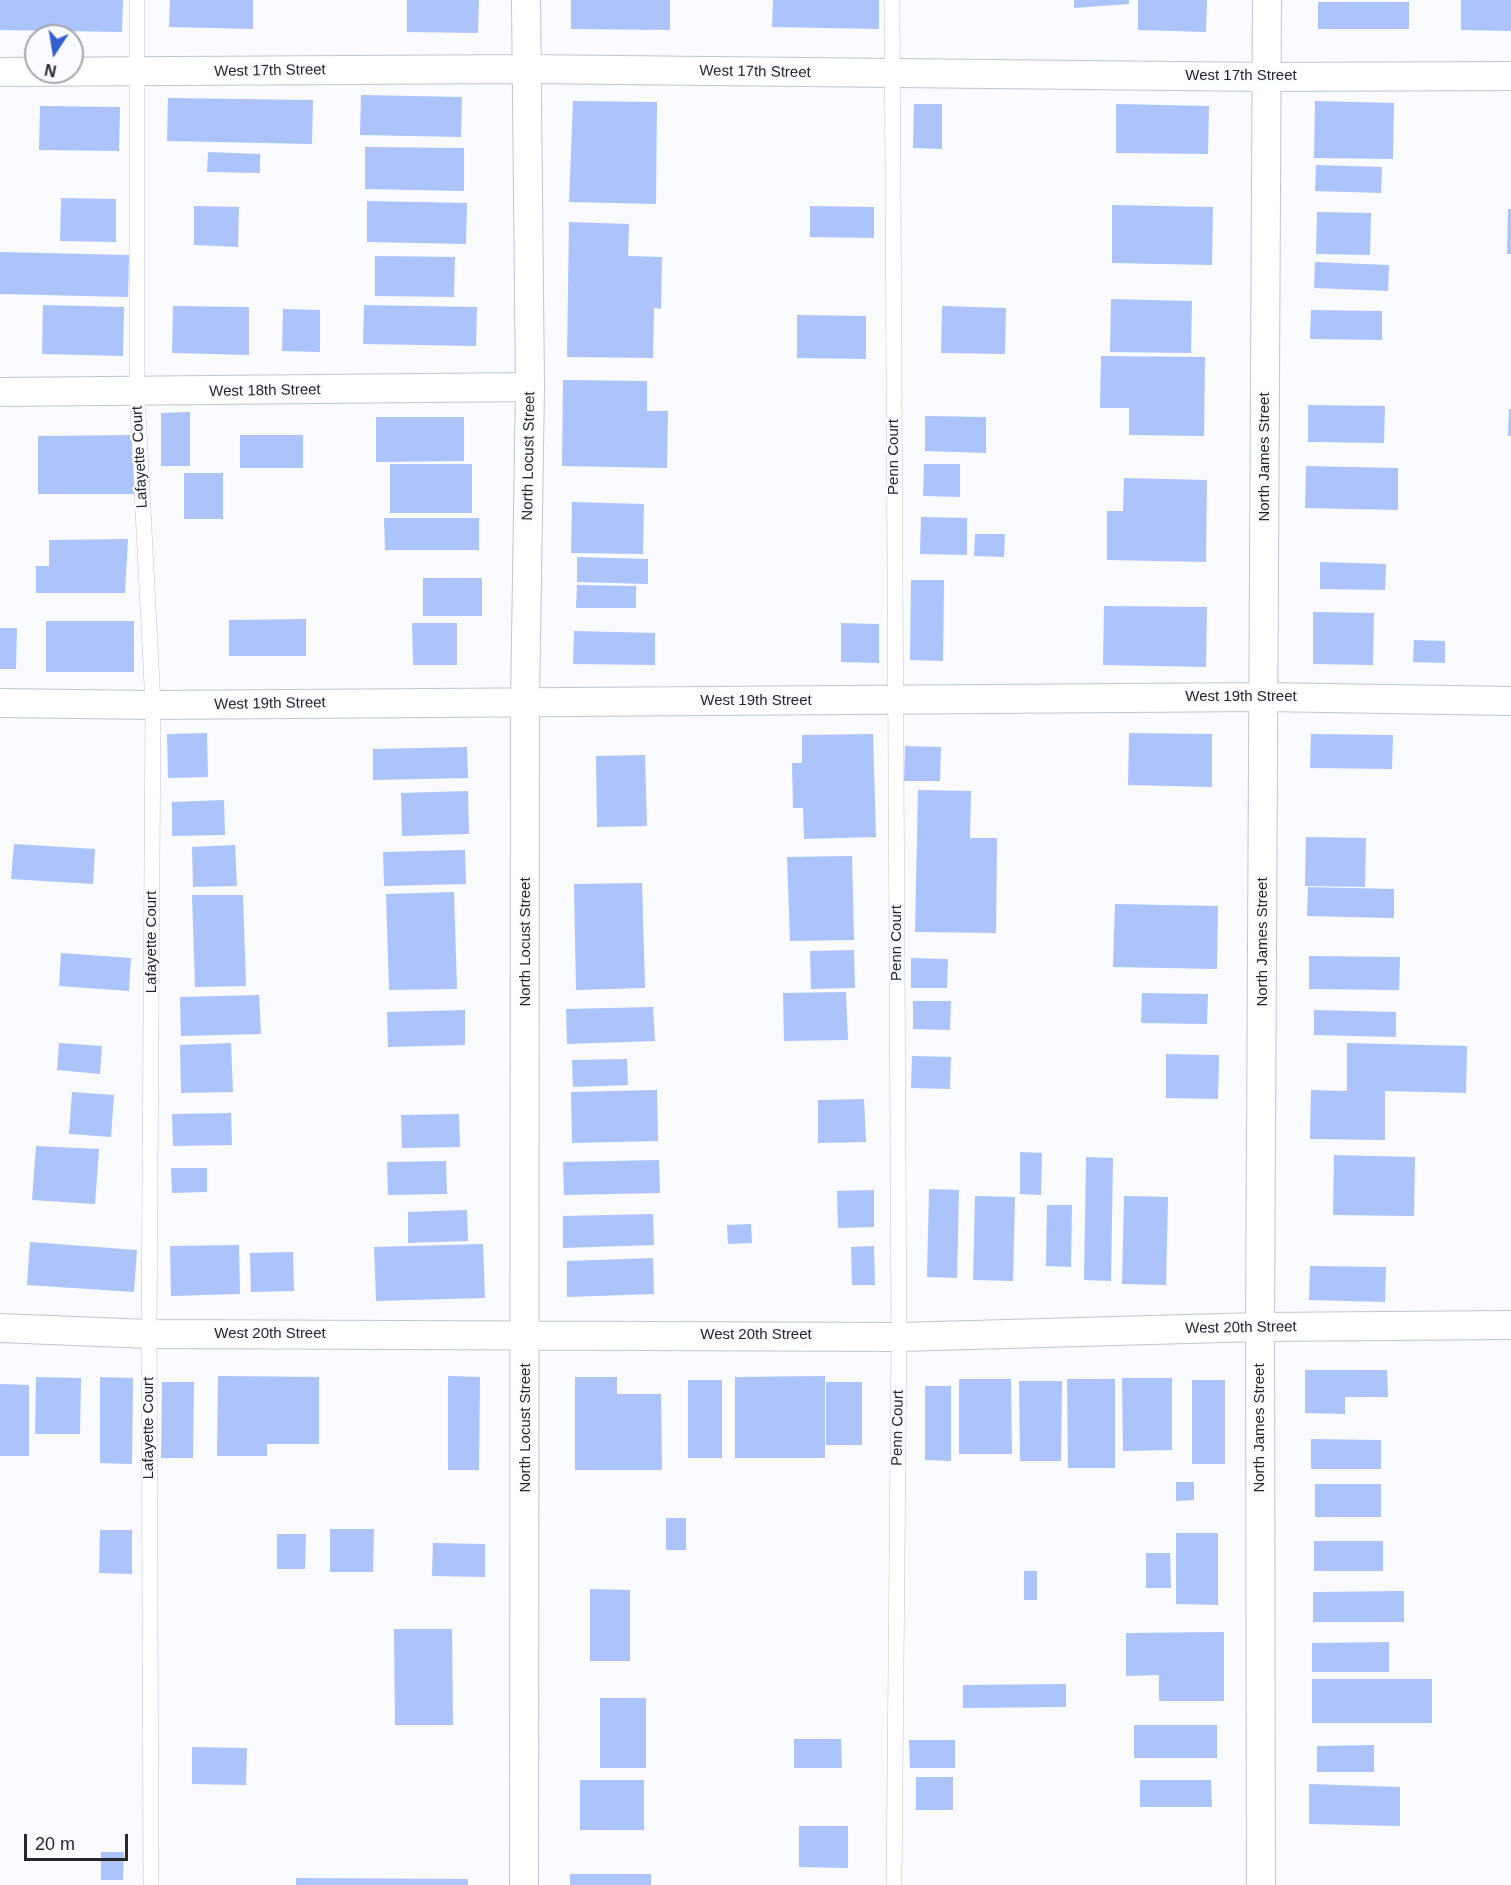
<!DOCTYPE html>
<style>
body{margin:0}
#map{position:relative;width:1511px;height:1885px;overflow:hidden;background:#f9fbff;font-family:Helvetica,sans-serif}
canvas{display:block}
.north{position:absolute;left:24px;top:24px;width:60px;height:60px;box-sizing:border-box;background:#f9fbff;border:2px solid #a4a6aa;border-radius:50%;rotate:192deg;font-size:16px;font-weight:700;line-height:24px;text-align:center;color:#25272a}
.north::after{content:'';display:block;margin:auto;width:21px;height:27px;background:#385fd0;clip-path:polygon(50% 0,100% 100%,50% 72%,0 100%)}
.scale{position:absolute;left:24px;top:1834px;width:104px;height:27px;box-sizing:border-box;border:3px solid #25272a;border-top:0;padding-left:8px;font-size:18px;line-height:21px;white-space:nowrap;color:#25272a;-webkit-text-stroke:4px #f9fbff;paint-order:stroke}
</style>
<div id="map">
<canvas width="1511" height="1885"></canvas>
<div class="north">N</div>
<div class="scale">20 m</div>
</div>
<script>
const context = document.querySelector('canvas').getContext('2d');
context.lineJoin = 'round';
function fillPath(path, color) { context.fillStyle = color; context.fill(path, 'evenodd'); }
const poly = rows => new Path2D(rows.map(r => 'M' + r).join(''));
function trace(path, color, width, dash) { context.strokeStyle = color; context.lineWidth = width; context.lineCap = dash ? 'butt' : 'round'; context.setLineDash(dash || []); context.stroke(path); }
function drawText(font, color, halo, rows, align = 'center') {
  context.font = font + ' Helvetica,sans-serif'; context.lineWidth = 5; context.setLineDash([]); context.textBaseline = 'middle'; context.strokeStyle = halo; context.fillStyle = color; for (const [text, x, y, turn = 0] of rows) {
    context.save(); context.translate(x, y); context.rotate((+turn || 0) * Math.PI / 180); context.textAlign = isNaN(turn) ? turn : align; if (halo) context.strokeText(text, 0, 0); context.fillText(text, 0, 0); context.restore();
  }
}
fillPath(poly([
 [0,0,123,0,122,32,0,30],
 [170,0,253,0,253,29,169,27],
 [407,0,479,0,478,33,407,32],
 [571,0,670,0,670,30,571,29],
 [773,0,879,0,879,29,772,27],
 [1074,0,1129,0,1129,4,1074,8],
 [1138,0,1207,0,1206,32,1138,30],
 [1461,0,1511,0,1511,31,1461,30],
 [1318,2,1409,2,1409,29,1318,29],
 [361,95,462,97,461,137,360,135],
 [168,98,313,100,312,144,167,141],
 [573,101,657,102,656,204,569,202],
 [1315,101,1394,103,1393,159,1314,158],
 [914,104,942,104,942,149,913,148],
 [1116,104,1209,106,1208,154,1116,153],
 [40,106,120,107,119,151,39,150],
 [365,147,464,148,464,191,365,189],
 [208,152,260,154,260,173,207,172],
 [1316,165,1382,167,1381,193,1315,191],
 [61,198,116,199,116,242,60,241],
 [367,201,467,203,466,244,367,242],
 [1112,205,1213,207,1212,265,1112,263],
 [194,206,239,207,238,247,194,245],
 [810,206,874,207,874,238,810,237],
 [1508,209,1511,209,1511,254,1507,254],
 [1317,212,1371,213,1370,255,1316,254],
 [569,222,629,224,628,256,662,257,661,309,654,308,653,358,567,357],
 [0,252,129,255,128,297,0,294],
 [375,256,455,257,454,297,375,296],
 [1315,262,1389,265,1388,291,1314,288],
 [1111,299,1192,301,1191,353,1110,352],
 [43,305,124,307,123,356,42,354],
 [364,305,477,307,476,346,363,344],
 [173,306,249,307,249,355,172,353],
 [942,306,1006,308,1005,354,941,353],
 [283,309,320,310,320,352,282,351],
 [1311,310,1382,311,1382,340,1310,339],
 [797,315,866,316,866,359,797,358],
 [1101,356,1205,357,1204,436,1129,435,1129,408,1100,408],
 [563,380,647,381,647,411,668,411,667,468,562,466],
 [1308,405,1385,406,1384,443,1308,442],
 [1509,409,1511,409,1511,436,1508,436],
 [190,412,190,466,161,466,161,413],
 [925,416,986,417,986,453,925,451],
 [376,417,464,417,464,461,376,462],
 [134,435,134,494,38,494,38,436],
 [240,435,303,435,303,468,240,468],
 [390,464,472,464,472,513,390,513],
 [924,464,960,464,960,497,923,496],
 [1306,466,1398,468,1398,510,1305,508],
 [184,473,223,473,223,519,184,519],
 [1124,478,1207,480,1206,562,1107,560,1107,511,1123,511],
 [572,502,644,504,643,554,571,553],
 [921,517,967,518,967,555,920,554],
 [384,518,479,518,479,550,385,550],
 [975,534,1005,534,1004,557,974,556],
 [128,539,125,593,36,593,36,566,49,566,49,540],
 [577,557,648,559,648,584,577,582],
 [1320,562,1386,564,1385,590,1320,589],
 [423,578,482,578,482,616,423,616],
 [911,580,944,580,943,661,910,660],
 [577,585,636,586,636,608,576,608],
 [1104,606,1207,607,1206,667,1103,665],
 [1313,612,1374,613,1373,665,1313,664],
 [306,619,306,656,229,656,229,620],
 [46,621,134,621,134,672,46,672],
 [412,623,457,623,457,665,413,665],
 [841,623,879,624,879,663,841,662],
 [0,628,17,628,16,669,0,669],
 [574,631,655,633,655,665,573,664],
 [1414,640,1445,641,1445,663,1413,662],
 [207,733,208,777,168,778,167,734],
 [1129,733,1212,734,1212,787,1128,785],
 [873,734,876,837,804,839,803,808,793,808,792,763,802,763,802,735],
 [1311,734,1393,735,1392,769,1310,768],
 [905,746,941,747,940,781,904,781],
 [467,747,468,778,373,780,373,749],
 [645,755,647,826,597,827,596,756],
 [918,790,971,791,970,838,997,838,996,933,915,932],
 [468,791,469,834,402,836,401,793],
 [224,800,225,835,172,836,172,802],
 [1306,837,1366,838,1365,887,1305,886],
 [14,844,95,849,93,884,11,879],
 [235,845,237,886,193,887,192,847],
 [465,850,466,884,384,886,383,852],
 [852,856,854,940,790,941,787,857],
 [642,883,645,988,576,990,574,884],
 [1308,887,1394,889,1394,918,1307,916],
 [454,892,457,989,389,990,386,894],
 [192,895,243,895,246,986,195,987],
 [1115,904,1218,906,1217,969,1113,967],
 [854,950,855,988,811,989,810,951],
 [61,953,131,958,129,991,59,986],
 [1309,956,1400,957,1399,990,1309,989],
 [911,958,948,959,947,988,911,988],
 [846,992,848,1040,784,1041,783,993],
 [1142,993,1208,994,1207,1024,1141,1023],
 [259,995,261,1034,181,1036,180,997],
 [913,1001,951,1001,950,1030,913,1029],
 [653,1007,655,1041,567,1044,566,1009],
 [465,1010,465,1045,388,1047,387,1012],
 [1314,1010,1396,1012,1396,1037,1314,1035],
 [59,1043,102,1046,100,1074,57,1070],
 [231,1043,233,1092,181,1093,180,1045],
 [1347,1043,1467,1046,1466,1093,1385,1091,1385,1140,1310,1139,1311,1090,1347,1091],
 [1166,1054,1219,1055,1218,1099,1166,1098],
 [912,1056,951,1057,950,1089,911,1088],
 [627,1059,628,1085,573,1087,572,1060],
 [657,1090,658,1141,572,1143,571,1092],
 [72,1092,114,1095,111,1137,69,1134],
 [864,1099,866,1142,818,1143,818,1100],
 [231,1113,232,1145,173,1146,172,1114],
 [459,1114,460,1147,402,1148,401,1115],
 [36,1146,99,1149,95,1204,32,1200],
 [1020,1152,1042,1153,1041,1195,1020,1194],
 [1334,1155,1415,1157,1414,1216,1333,1215],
 [1086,1157,1113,1158,1111,1281,1084,1280],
 [659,1160,660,1193,564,1195,563,1162],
 [446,1161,447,1194,388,1195,387,1162],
 [171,1168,207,1168,207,1192,172,1193],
 [929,1189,959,1190,957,1278,927,1277],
 [874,1190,874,1227,838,1228,837,1191],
 [975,1196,1015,1197,1013,1281,973,1280],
 [1124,1196,1168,1197,1166,1285,1122,1284],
 [1047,1205,1072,1205,1071,1267,1046,1266],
 [467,1210,468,1241,408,1243,408,1212],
 [653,1214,654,1245,563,1248,563,1216],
 [751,1224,752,1243,728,1244,727,1225],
 [30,1242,137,1250,134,1292,27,1285],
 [483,1244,485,1298,376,1301,374,1247],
 [239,1245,240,1294,171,1296,170,1246],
 [874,1246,875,1285,852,1285,851,1247],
 [293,1252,294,1291,251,1292,250,1253],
 [653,1258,654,1294,567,1297,567,1261],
 [1310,1266,1386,1267,1385,1302,1309,1300],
 [1305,1370,1387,1370,1388,1397,1345,1397,1345,1414,1305,1413],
 [218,1376,319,1377,319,1444,267,1444,267,1456,217,1456],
 [448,1376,480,1377,479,1470,448,1470],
 [825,1376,825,1458,735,1458,735,1377],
 [36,1377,81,1378,80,1434,35,1434],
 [100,1377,133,1378,132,1464,100,1463],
 [575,1377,617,1377,617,1394,661,1394,662,1470,575,1470],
 [1122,1378,1172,1378,1172,1450,1123,1451],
 [959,1379,1011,1379,1012,1454,959,1454],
 [1067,1379,1115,1379,1115,1468,1068,1468],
 [688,1380,722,1380,722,1458,688,1458],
 [1192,1380,1225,1380,1225,1464,1192,1464],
 [1019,1381,1062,1381,1061,1461,1020,1461],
 [162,1382,194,1382,193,1458,161,1458],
 [826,1382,862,1382,862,1445,826,1445],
 [0,1384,29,1385,29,1456,0,1456],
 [925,1386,951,1386,951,1461,925,1460],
 [1311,1439,1381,1440,1381,1469,1311,1469],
 [1176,1482,1194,1482,1194,1500,1176,1501],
 [1315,1484,1381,1484,1381,1517,1315,1517],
 [666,1518,686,1518,686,1550,666,1550],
 [330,1529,374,1529,373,1572,330,1572],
 [100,1530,132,1530,132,1574,99,1573],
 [1176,1533,1218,1533,1218,1605,1176,1604],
 [277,1534,306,1534,305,1569,277,1569],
 [1314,1541,1383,1541,1383,1571,1314,1571],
 [433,1543,485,1544,485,1577,432,1576],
 [1146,1553,1170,1553,1171,1588,1146,1588],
 [1024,1571,1037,1571,1037,1600,1024,1600],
 [590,1589,630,1590,630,1661,590,1661],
 [1404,1591,1404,1622,1313,1622,1313,1592],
 [394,1629,452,1629,453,1725,395,1725],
 [1224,1632,1224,1701,1159,1701,1159,1675,1126,1676,1126,1633],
 [1389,1642,1389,1672,1312,1672,1312,1643],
 [1312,1679,1432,1679,1432,1723,1312,1723],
 [1066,1684,1066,1707,963,1708,963,1685],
 [600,1698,646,1698,646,1768,600,1768],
 [1134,1725,1217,1725,1217,1758,1134,1758],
 [794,1739,841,1739,842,1768,794,1768],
 [909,1740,955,1740,955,1768,910,1768],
 [1374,1745,1374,1772,1317,1772,1317,1746],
 [192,1747,247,1748,246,1785,192,1784],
 [916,1777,953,1777,953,1810,916,1810],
 [580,1780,644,1780,644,1830,580,1830],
 [1140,1780,1211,1780,1212,1807,1140,1807],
 [1309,1784,1400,1787,1400,1826,1309,1824],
 [799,1826,848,1826,848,1868,799,1867],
 [101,1852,124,1852,123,1880,101,1880],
 [570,1874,651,1874,651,1885,570,1885],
 [296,1878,468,1879,468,1885,296,1885]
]), '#acc3fc');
const service = poly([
 [137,0,137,392,153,705,149,1334,151,1885],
 [892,0,899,1337,894,1885]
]);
const minor = poly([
 [0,72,525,69,1267,77,1511,76],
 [0,392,530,387],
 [0,703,153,705,1264,697,1511,701],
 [0,1328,149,1334,899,1337,1260,1327,1511,1325],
 [524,1885,525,702,530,387,526,0],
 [1261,1885,1260,1327,1267,0]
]);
trace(service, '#c0c5ce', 16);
trace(minor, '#c0c5ce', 30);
trace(service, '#fff', 15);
trace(minor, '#fff', 28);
drawText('15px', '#25272a', '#f9fbff', [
 ["West 17th Street",270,71,-1],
 ["West 17th Street",755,72,1],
 ["West 17th Street",1241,76],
 ["West 18th Street",265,391,-1],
 ["North Locust Street",529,456,-89],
 ["Lafayette Court",140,457,-93],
 ["Penn Court",894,457,-90],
 ["North James Street",1265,457,-90],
 ["West 19th Street",1241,697],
 ["West 19th Street",756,701],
 ["West 19th Street",270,704,-1],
 ["Lafayette Court",152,942,-90],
 ["North Locust Street",526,942,-90],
 ["North James Street",1263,942,-90],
 ["Penn Court",897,943,-90],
 ["West 20th Street",1241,1328,-1],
 ["West 20th Street",270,1334],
 ["West 20th Street",756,1335],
 ["Lafayette Court",149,1428,-90],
 ["North Locust Street",526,1428,-90],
 ["Penn Court",898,1428,-89],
 ["North James Street",1260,1428,-90]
]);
</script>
